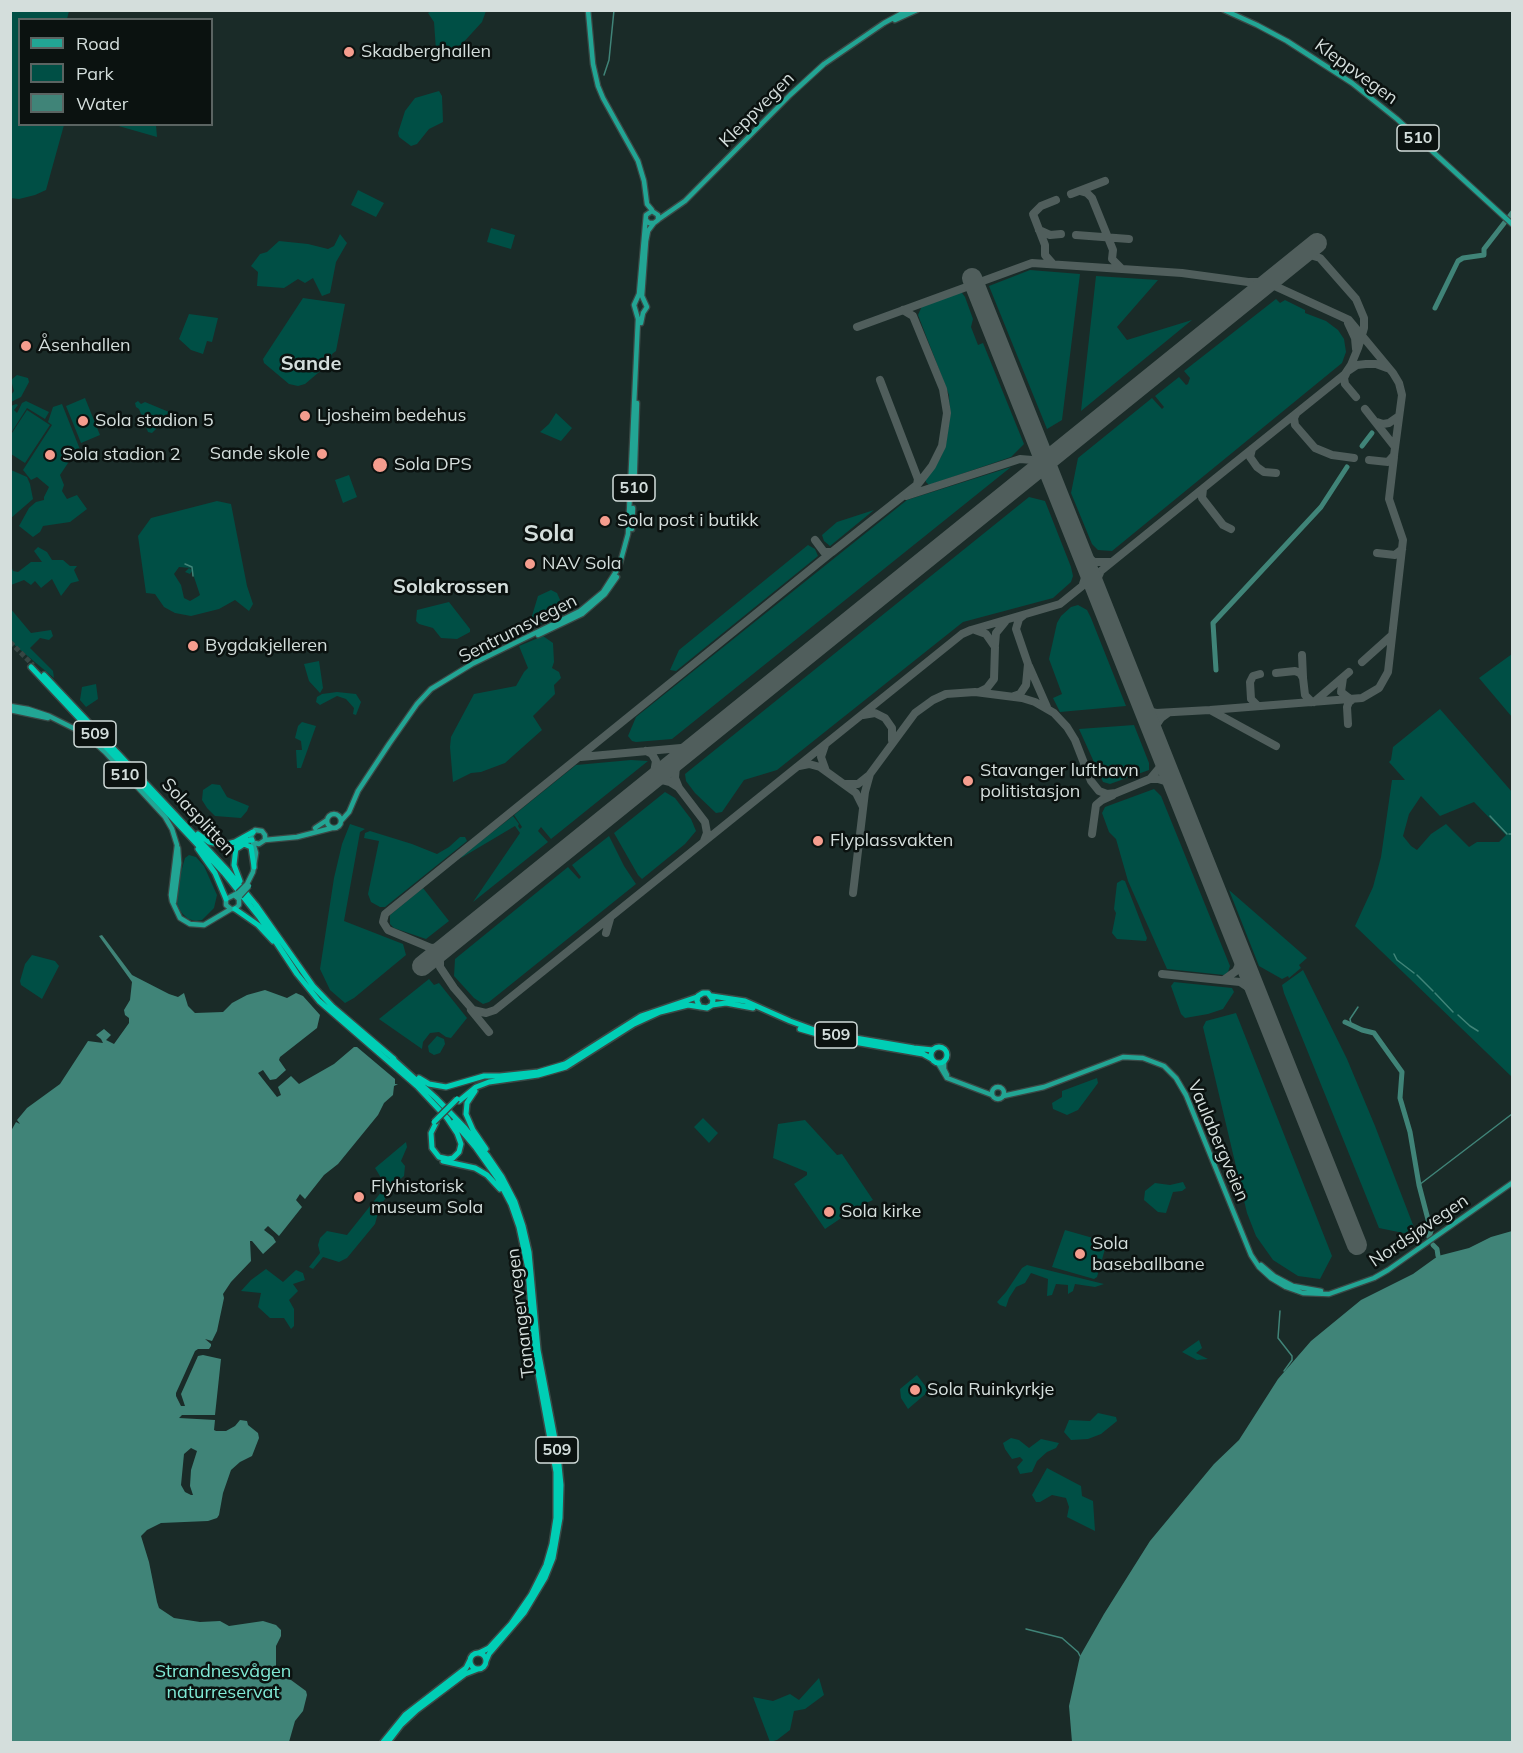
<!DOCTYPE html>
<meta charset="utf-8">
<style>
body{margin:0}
#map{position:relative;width:1523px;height:1753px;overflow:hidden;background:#1a2b28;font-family:Mulish,sans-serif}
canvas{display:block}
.frame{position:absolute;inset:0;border:12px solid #d4dedc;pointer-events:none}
.legend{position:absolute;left:18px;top:18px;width:195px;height:108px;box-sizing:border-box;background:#0b1210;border:2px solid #5b6462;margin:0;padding:8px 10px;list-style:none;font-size:18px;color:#d4dedc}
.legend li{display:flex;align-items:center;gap:12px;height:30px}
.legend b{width:30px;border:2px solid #5b6462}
</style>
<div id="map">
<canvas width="1523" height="1753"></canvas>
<div class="frame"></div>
<ul class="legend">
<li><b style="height:8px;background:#22a594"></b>Road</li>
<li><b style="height:16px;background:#004f45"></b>Park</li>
<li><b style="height:16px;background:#408478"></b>Water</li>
</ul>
</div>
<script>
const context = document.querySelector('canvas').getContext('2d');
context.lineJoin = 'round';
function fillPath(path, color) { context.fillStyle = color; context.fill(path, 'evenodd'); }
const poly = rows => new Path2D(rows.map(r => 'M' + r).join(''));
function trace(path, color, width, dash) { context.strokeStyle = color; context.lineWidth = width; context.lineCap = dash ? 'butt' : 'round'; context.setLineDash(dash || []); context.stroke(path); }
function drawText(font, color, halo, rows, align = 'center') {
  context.font = font + ' Mulish,sans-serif'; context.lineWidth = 5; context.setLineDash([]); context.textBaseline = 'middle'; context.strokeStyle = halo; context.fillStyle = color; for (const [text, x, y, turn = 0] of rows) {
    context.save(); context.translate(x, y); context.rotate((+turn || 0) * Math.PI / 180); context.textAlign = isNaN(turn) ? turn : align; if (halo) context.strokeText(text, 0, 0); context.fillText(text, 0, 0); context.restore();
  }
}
fillPath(poly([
 [11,10,69,11,67,19,20,20,20,124,64,125,46,190,35,195,19,199,10,198],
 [431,11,431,10,486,11,482,22,461,45,449,50,436,50,434,22,428,13],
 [439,91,442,96,443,122,429,129,417,144,411,146,399,137,398,133,405,111,415,98],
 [115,125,156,125,157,137],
 [358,190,384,203,376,217,351,205],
 [491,228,515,235,511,249,487,242],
 [340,234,347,243,336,262,330,293,322,296,313,278,305,283,298,279,284,288,257,286,258,272,251,266,260,254,267,252,279,241,308,244,328,249,334,246],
 [1030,270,1080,274,1062,420,1047,429,989,286],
 [1096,276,1158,280,1117,327,1127,340,1192,320,1081,411],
 [958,293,962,293,965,297,973,319,971,327,978,345,983,343,1024,444,1011,457,929,485,926,482,926,479,941,457,946,443,950,417,949,395,918,315,922,306],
 [303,298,345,304,336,351,332,354,331,362,305,384,298,386,289,384,264,363,263,359],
 [1276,299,1280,303,1285,300,1305,310,1305,313,1326,321,1338,330,1344,339,1346,352,1342,363,1112,551,1098,550,1092,544,1071,493,1078,458,1152,398,1162,409,1164,407,1155,396,1179,377,1186,385,1188,384,1190,378,1184,371],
 [189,314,218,318,212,342,207,341,203,354,191,350,179,339],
 [17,375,28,378,29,382,21,397,11,402,11,395,14,391,11,380],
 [85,398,100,435,81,443,66,406],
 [26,401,49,412,45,419,27,408,11,433,11,406,16,404,18,405,14,410,17,413,22,403],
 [138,401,141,404,145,402,169,412,169,416,152,433,148,432,139,409,136,407,135,403],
 [62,404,81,452,68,463,60,475,64,485,62,491,67,499,77,495,87,509,70,522,43,526,40,532,33,537,19,526,29,508,36,502,44,500,44,497,49,487,37,477,31,480,23,470,52,425,48,422,53,407],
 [27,410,50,425,25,463,11,454,10,436],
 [556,413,572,428,561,441,540,432,549,424],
 [1011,467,672,739,636,742,632,741,628,736,636,717,907,500],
 [11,470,27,477,30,484,33,499,11,518],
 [349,475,357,497,343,503,335,480],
 [1029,497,1045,501,1071,567,1073,576,1071,582,1053,598,963,622,777,770,744,780,722,812,716,813,695,793,686,781,685,774],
 [217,501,231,504,247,586,253,604,249,611,235,600,219,609,191,616,175,613,164,607,155,594,146,593,138,536,151,518],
 [179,567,191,568,192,570,189,568,185,572,190,574,192,571,200,595,197,597,190,601,184,598,181,585,174,574],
 [874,510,830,546,824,541,822,535,837,522],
 [808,545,815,549,818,556,676,671,670,670,679,650],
 [38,547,47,552,52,560,63,560,70,566,77,566,74,570,79,581,71,583,61,596,52,579,41,588,35,581,31,585,24,580,11,585,11,565,13,571,18,572,31,562,42,562,34,551],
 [551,590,557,593,564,609,563,614,538,625,532,622,531,619,538,596],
 [449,602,470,629,470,632,457,639,441,638,433,628,419,624,416,621,417,610],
 [1078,605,1087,610,1091,618,1126,706,1060,712,1053,698,1062,694,1049,659,1057,623,1061,616,1071,607],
 [10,608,31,633,51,630,53,636,49,640,40,638,30,648,53,671,54,678,12,643,11,639],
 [543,636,553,643,554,662,552,668,559,672,561,678,554,685,555,694,533,716,542,730,505,763,481,772,471,773,453,782,450,747,451,737,474,694,516,686,524,672,528,668,519,646],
 [1512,654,1512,717,1479,678],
 [319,661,323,688,320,693,309,681,304,664],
 [96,684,98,699,86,707,80,700,82,687],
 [337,692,356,694,361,702,356,715,353,714,354,708,346,699,337,696,320,705,316,702,317,697,322,694],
 [1440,709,1512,792,1512,1077,1355,926,1373,887,1381,857,1392,780,1405,780,1389,762,1391,760,1393,747],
 [1421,796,1440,816,1474,802,1506,835,1499,842,1477,842,1469,847,1446,824,1431,834,1417,850,1411,846,1403,836,1409,814],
 [302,722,316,726,301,768,297,768,296,750,302,750,301,741,295,738,298,726],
 [1134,725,1149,763,1149,770,1110,784,1103,782,1079,729],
 [631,760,648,761,551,839,541,827,538,831,548,842,473,902,520,833,515,826,461,858,462,856,513,816,519,824,518,826,520,829,522,827,514,815,576,765],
 [212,784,220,785,227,797,249,806,247,811,241,818,215,816,207,808,202,800,203,790],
 [1154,789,1161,796,1230,966,1228,972,1224,975,1167,969,1128,881,1116,839,1109,832,1102,813,1105,807],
 [665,792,675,798,691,819,696,831,685,844,642,879,638,875,614,833],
 [350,824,365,829,360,832,344,921,403,944,406,955,354,998,345,1003,330,990,320,969,334,878,342,844],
 [370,831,412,844,437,854,449,847,460,837,465,837,467,841,385,907,380,907,371,902,368,894,379,841,364,838,365,833],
 [609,836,624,866,636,884,489,1002,483,1004,474,998,454,976,455,959,568,867,579,879,581,877,572,865],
 [189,855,196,857,204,866,217,895,214,908,202,920,196,921,188,919,181,912,177,904,179,879,185,858],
 [1122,880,1125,881,1147,938,1146,941,1117,939,1112,933,1116,913,1114,909,1117,883],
 [423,888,449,921,426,939,394,928,390,924,390,915],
 [1229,890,1307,958,1299,965,1301,968,1289,978,1288,976,1282,979,1259,966],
 [32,955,55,961,59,966,42,999,21,985,20,981,25,964],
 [1303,970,1347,1059,1375,1126,1415,1230,1413,1235,1379,1228,1284,993,1282,985],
 [429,979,434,985,439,983,467,1018,451,1038,446,1037,439,1032,430,1033,423,1042,422,1049,379,1019],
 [1174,982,1232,988,1234,992,1223,1009,1208,1014,1185,1018,1181,1014,1171,986],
 [1236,1013,1332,1256,1320,1279,1298,1276,1273,1260,1256,1236,1247,1213,1203,1027,1206,1021],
 [437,1036,444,1039,445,1044,440,1053,434,1055,429,1052,428,1046],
 [1097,1078,1098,1083,1078,1110,1067,1115,1053,1109,1052,1103,1062,1097,1062,1091],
 [703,1118,718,1133,709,1143,694,1127],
 [805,1120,837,1155,842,1154,873,1200,859,1206,825,1229,794,1184,807,1175,807,1172,773,1158,778,1124],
 [406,1142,407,1147,401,1161,405,1166,404,1176,396,1183,380,1206,375,1224,347,1258,339,1262,323,1257,313,1269,309,1267,320,1253,318,1245,320,1238,327,1231,347,1235,386,1186,375,1168],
 [1183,1182,1186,1188,1182,1191,1173,1192,1166,1213,1158,1212,1144,1200,1145,1191,1155,1183,1170,1185],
 [1065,1230,1107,1242,1097,1277,1094,1279,1052,1267],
 [1027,1265,1104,1284,1095,1287,1075,1284,1073,1291,1068,1294,1068,1285,1056,1284,1052,1295,1047,1296,1048,1279,1031,1273,1025,1283,1016,1287,1009,1298,1006,1307,1000,1305,997,1302,1006,1292,1022,1268],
 [266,1269,283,1282,296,1270,303,1273,305,1280,293,1284,298,1291,289,1300,294,1309,294,1326,291,1329,284,1318,270,1318,258,1307,261,1293,241,1291,251,1280],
 [1199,1340,1202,1348,1196,1353,1208,1359,1197,1360,1182,1352],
 [917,1375,929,1391,908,1409,901,1398,900,1389],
 [1098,1413,1116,1417,1117,1421,1101,1434,1088,1439,1071,1440,1064,1432,1069,1420,1090,1421],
 [1011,1438,1019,1440,1029,1448,1041,1439,1059,1443,1056,1448,1047,1452,1037,1461,1032,1472,1020,1474,1017,1467,1023,1460,1020,1457,1012,1459,1005,1449,1003,1443],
 [1047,1468,1081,1486,1082,1496,1093,1501,1095,1531,1067,1517,1069,1507,1066,1498,1052,1495,1040,1502,1036,1502,1032,1495],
 [819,1678,824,1695,805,1709,794,1711,790,1730,777,1740,770,1742,753,1697,773,1701,790,1694,799,1700]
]), '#004f45');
fillPath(poly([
 [102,935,132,975,169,994,178,997,184,993,188,1006,195,1013,223,1012,232,1003,247,995,265,990,287,998,296,993,303,996,320,1015,317,1028,280,1057,279,1060,286,1070,276,1079,270,1080,263,1070,258,1073,277,1097,281,1095,278,1087,291,1076,299,1084,334,1064,354,1047,357,1047,395,1079,395,1084,398,1084,394,1086,393,1095,384,1103,378,1115,338,1164,324,1175,305,1199,300,1194,296,1200,302,1207,279,1236,268,1226,264,1230,273,1237,276,1242,263,1254,252,1241,250,1241,251,1261,231,1282,223,1294,224,1298,217,1331,212,1341,205,1339,211,1344,211,1346,209,1349,198,1349,195,1351,176,1393,176,1396,181,1406,185,1406,181,1394,198,1356,203,1355,221,1359,215,1415,182,1415,179,1418,215,1420,214,1430,216,1431,226,1431,235,1426,240,1420,247,1421,248,1425,258,1433,259,1438,252,1456,240,1462,231,1470,223,1493,219,1515,217,1518,208,1521,161,1523,147,1530,141,1536,149,1562,157,1602,159,1608,174,1618,200,1622,220,1621,229,1626,263,1621,276,1625,281,1630,281,1636,276,1646,276,1673,278,1675,291,1680,306,1691,307,1695,303,1711,295,1721,289,1742,11,1742,11,1131,16,1122,20,1124,17,1120,27,1108,60,1084,88,1041,103,1043,101,1039,96,1035,104,1029,111,1035,106,1040,114,1044,129,1023,129,1018,125,1015,124,1010,130,1000,132,982,99,936],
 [191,1448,197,1451,191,1470,190,1486,193,1495,191,1495,185,1492,181,1485,184,1454],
 [1512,1231,1512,1742,1072,1742,1069,1706,1080,1656,1104,1614,1150,1541,1214,1464,1239,1440,1278,1379,1311,1341,1361,1300,1413,1274,1438,1256,1469,1248,1491,1237]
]), '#408478');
trace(poly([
 [604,75,609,60,614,10],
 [185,564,192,567,193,576],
 [1490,816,1507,834],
 [1509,834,1512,834],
 [1394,954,1397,960,1414,973],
 [1417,975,1433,991],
 [1435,993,1453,1012],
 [1458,1015,1470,1026,1478,1031],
 [1351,1024,1350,1019,1358,1007],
 [1419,1185,1512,1114],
 [1280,1311,1278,1338,1292,1356,1292,1360,1284,1371],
 [1026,1629,1062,1638,1078,1652,1080,1656]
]), '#408478', 1.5);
trace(poly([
 [1435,308,1458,261,1463,258,1484,255,1484,249,1512,213],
 [1362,446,1372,433],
 [1216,670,1213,623,1321,507,1347,467],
 [1345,1022,1362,1030,1374,1033,1402,1072,1400,1098,1410,1132,1419,1185,1431,1231,1429,1237],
 [1433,1245,1437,1249,1438,1256]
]), '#408478', 5);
trace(poly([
 [1080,191,1087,193,1092,198,1113,250,1112,259,1121,268],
 [1071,194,1105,181],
 [1039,230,1050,235,1061,234],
 [1076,235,1129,239],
 [1052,263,1045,255,1045,245,1033,214,1041,206,1056,200],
 [1348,323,1355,338,1356,349],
 [857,327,1032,263,1182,273,1248,282,1266,282,1349,320,1393,373,1399,383,1402,395,1393,463],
 [1348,371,1357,365,1366,364,1376,364,1387,368],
 [1346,374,1344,378,1345,384,1356,397],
 [880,380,918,479,917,485],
 [1365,409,1395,447],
 [1296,414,1294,418,1295,425,1315,448,1332,455,1354,458],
 [1377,422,1383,424,1389,423,1399,416],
 [1252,449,1250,457,1257,467,1264,472,1276,473],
 [1369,460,1388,462,1394,455],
 [1203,489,1202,498,1223,525,1231,529],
 [906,496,1020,459,1045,461],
 [815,540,824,552,832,552,918,484,932,466,942,446,947,413,943,389,913,316,903,310],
 [1081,552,1094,562,1110,562],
 [1377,553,1395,555,1402,549],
 [1083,584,1086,575,1086,565],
 [1097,592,1096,582,1100,573],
 [975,630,986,634,995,647,994,679,987,688,979,692],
 [995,645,996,633,1005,622],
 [1302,655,1303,677],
 [1362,662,1391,636],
 [1029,666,1047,707],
 [1276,673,1295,671,1300,673,1303,678,1305,695,1312,702],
 [1343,678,1341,692,1350,699],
 [1014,696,1020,694,1026,685,1028,664,1016,629,1019,619,1024,615],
 [1314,702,1349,672],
 [1141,704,1148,711,1156,713,1210,710,1362,698,1379,688,1388,672,1403,540,1389,499,1394,457],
 [1258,706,1251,699,1250,682,1253,676,1260,674],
 [1212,711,1276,746],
 [863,715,875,713,885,718,892,728,892,740],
 [1348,724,1347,707,1349,702,1353,699],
 [1156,741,1157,724,1161,718,1168,713],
 [825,745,821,757,826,771],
 [646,751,652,754,656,761,653,779],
 [684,754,676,766,675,778,679,788,705,822,707,833,704,841],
 [581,757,692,747],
 [799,766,809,764,820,767,856,793,863,807],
 [1150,779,1160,767,1162,760,1160,750],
 [646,784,662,780,670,782,678,787],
 [844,784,858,784,868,776],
 [1092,834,1096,805,1102,800,1113,795],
 [853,893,865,792,870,774,915,713,933,700,946,694,975,692,1022,698,1035,702,1054,713,1067,727,1075,740,1091,781,1099,791,1107,794,1116,793,1150,779,1158,779,1168,782,1177,793],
 [606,933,610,919],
 [445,947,440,957,440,967,454,988,473,1010,486,1013,495,1010,962,634,971,630,1060,604,1222,473,1345,374,1351,365,1358,348,1364,328,1364,318,1356,299,1320,258,1310,255,1298,257],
 [445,947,431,948,388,930,383,922,385,914,832,552],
 [1162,974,1240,982,1249,988,1260,1003],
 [1225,979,1236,971,1240,962,1240,954],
 [471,1010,489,1032]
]), '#505e5c', 8);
trace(poly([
 [972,278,1357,1245],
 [422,966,1317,243]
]), '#505e5c', 20);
trace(poly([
 [10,642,33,665]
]), '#364643', 5, [5, 2.5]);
const major = poly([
 [588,10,593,64,598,86,603,98,638,161,644,181,647,204,652,210],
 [1224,10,1257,25,1287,41,1352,83,1397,119,1512,224],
 [895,20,917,10],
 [659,219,685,201,790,95,824,64,884,23,908,10],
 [641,323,643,313,647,307,642,296,646,241,648,231,654,223],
 [634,494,637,403],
 [632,529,633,508],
 [538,635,582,614,605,594,617,577],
 [10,706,28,709,49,716,85,734,105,752,165,817,172,829,177,845,171,895,172,901,180,918,190,924,204,925,231,909],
 [10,710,48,718],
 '327 821a7 7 0 1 1 14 0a7 7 0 1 1-14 0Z',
 [341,821,349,812,358,791,389,744,417,704,431,689,472,664,580,611,603,592,619,567,628,534,638,319,634,305,639,294,646,215,652,211,658,215,658,220,654,223,649,223,646,220],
 [315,828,327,820],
 [265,840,297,837,332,828],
 [247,884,253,872,256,853,251,836,255,830,262,831,265,835,265,840,259,844,255,843],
 [234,895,239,899,239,905,235,909,231,909,226,905,226,899,238,893],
 [174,902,179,863,178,848],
 [944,1061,944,1069,947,1075],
 [938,1063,947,1078,992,1095],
 '992 1093a6 6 0 1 1 12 0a6 6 0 1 1-12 0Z',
 [1003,1096,1044,1087,1123,1057,1143,1058,1164,1066,1176,1078,1186,1095,1251,1255,1259,1267,1271,1278,1286,1287,1303,1293,1329,1294,1374,1278,1388,1270,1512,1183],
 [1261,1265,1274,1276,1293,1286,1321,1291]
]);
const highway = poly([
 [31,667,224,873,260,918,297,974,319,1001,417,1086,447,1118,457,1133,461,1144,459,1152,453,1158,448,1159,439,1157,432,1148,431,1133,436,1123],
 [44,675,128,764],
 [139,776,228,871,256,905,313,986,333,1007,394,1059],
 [198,834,209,842,223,845,235,842,253,832],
 [238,848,244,844,251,847,254,867],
 [198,849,215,873,226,899],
 [240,881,234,865,236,847,242,841,252,840],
 [235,909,258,925,273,941],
 [712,996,745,1001,790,1021,820,1032,914,1048,933,1050],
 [712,1005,726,1003,753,1008],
 [800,1029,831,1038,923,1054,932,1059],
 '931 1055a8 8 0 1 1 16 0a8 8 0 1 1-16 0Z',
 [392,1058,436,1098,465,1128,487,1155,502,1177,515,1202,523,1226,529,1252,538,1350,558,1455,561,1485,560,1518,553,1558,545,1578,524,1613,489,1654,486,1661],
 [500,1076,538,1072,565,1064,641,1016,697,997],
 [419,1078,429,1084,446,1087,484,1076,503,1076],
 [475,1091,467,1103,466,1114,473,1130,486,1149],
 [459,1101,476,1087,489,1082,538,1075,566,1067,634,1024,660,1012,688,1005,707,1008,712,1005,713,1000,708,993,703,993,698,996,697,1001,700,1007],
 [454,1122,476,1148,498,1179,511,1204,519,1227,528,1269,534,1351,556,1472,556,1518,552,1544,546,1565,531,1595,511,1624,489,1648,479,1653],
 [443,1161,475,1168,487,1175,500,1189],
 '470 1661a8 8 0 1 1 16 0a8 8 0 1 1-16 0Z',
 [383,1742,405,1715,466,1668,470,1660],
 [388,1742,401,1725,417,1710,465,1674,478,1669]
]);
trace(major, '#3a4946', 7);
trace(highway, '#3a4946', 8);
trace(major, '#22a594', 4.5);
trace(highway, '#00ceb5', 5);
const majorBridge = poly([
 [238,893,247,884],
 [240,896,249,886]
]);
const highwayBridge = poly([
 [434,1122,457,1099]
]);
trace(majorBridge, '#3a4946', 7, []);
trace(highwayBridge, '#3a4946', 8, []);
trace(majorBridge, '#22a594', 4.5);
trace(highwayBridge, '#00ceb5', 5);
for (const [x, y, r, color] of [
 [349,52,6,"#f59d8e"],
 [26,346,6,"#f59d8e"],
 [305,416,6,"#f59d8e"],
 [83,421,6,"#f59d8e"],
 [322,454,6,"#f59d8e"],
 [50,455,6,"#f59d8e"],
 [380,465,8,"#f59d8e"],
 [605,521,6,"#f59d8e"],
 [530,564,6,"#f59d8e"],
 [193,646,6,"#f59d8e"],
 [968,781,6,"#f59d8e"],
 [818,841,6,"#f59d8e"],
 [359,1197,6,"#f59d8e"],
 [829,1212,6,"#f59d8e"],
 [1080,1254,6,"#f59d8e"],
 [915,1390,6,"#f59d8e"]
]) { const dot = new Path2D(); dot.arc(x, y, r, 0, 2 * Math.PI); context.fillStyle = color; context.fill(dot); trace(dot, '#0b1210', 2); }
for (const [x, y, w] of [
 [1418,138,42],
 [634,488,42],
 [95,734,42],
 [125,775,42],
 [836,1035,42],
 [557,1450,42]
]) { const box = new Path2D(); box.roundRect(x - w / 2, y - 13, w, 26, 4.5); context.fillStyle = '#0b1210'; context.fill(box); trace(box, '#d4dedc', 1.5); }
drawText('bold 16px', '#d4dedc', null, [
 ["510",1418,138],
 ["510",634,488],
 ["509",95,734],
 ["510",125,775],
 ["509",836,1035],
 ["509",557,1450]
]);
drawText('18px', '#d4dedc', '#0b1210', [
 ["Skadberghallen",361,52],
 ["Åsenhallen",38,346],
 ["Ljosheim bedehus",317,416],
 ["Sola stadion 5",95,421],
 ["Sande skole",310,454,"right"],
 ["Sola stadion 2",62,455],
 ["Sola DPS",394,465],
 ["Sola post i butikk",617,521],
 ["NAV Sola",542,564],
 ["Bygdakjelleren",205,646],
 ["Stavanger lufthavn",980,771],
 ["politistasjon",980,792],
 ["Flyplassvakten",830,841],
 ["Flyhistorisk",371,1187],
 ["museum Sola",371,1208],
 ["Sola kirke",841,1212],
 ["Sola",1092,1244],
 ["baseballbane",1092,1265],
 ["Sola Ruinkyrkje",927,1390]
], 'left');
drawText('18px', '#d4dedc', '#0b1210', [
 ["Kleppvegen",1356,72,36],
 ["Kleppvegen",757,110,-45],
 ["Sentrumsvegen",518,629,-27],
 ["Solasplitten",198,817,47],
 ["Vaulabergveien",1218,1141,67],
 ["Nordsjøvegen",1419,1231,-34],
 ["Tanangervegen",521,1313,-97]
]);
drawText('18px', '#80e9d5', '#0b1210', [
 ["Strandnesvågen",223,1672],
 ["naturreservat",223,1693]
]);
drawText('bold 20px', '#d4dedc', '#0b1210', [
 ["Sande",311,364],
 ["Solakrossen",451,587]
]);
drawText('bold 24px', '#d4dedc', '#0b1210', [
 ["Sola",549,534]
]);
</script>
